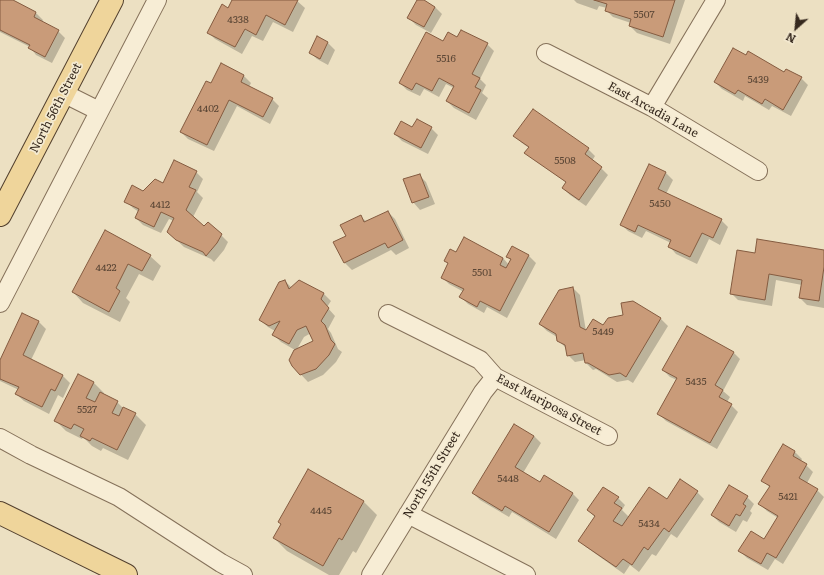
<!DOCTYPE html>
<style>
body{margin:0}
#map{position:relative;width:824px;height:575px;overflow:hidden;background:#ece0c2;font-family:Literata,serif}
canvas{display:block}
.north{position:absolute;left:776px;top:8px;width:40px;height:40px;-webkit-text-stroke:3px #f4ead1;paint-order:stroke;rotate:207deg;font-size:11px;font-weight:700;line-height:16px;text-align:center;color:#36291e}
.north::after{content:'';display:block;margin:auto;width:14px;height:18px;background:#36291e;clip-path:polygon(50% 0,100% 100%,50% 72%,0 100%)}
</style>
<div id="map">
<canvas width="824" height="575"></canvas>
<div class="north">N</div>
</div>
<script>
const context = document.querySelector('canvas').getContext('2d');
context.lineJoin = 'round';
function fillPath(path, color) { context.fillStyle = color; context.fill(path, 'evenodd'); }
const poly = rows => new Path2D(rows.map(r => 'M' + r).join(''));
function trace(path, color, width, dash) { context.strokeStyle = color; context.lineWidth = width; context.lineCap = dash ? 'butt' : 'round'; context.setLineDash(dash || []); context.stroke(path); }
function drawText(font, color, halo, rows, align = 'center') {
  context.font = font + ' Literata,serif'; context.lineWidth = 3.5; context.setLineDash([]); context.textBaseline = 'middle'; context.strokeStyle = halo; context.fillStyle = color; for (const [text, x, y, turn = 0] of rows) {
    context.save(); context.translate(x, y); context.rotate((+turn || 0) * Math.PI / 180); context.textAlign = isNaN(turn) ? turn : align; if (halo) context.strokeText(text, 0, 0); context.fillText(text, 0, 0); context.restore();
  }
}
fillPath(poly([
 [0,0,11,0,36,13,43,20,42,22,58,31,65,38,52,63,36,55,30,47,0,32],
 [233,0,296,0,305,8,293,32,273,22,263,41,252,36,242,54,215,39,208,32,228,9],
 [418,0,422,0,435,7,442,14,431,33,416,25,409,18],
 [574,0,685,0,670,44,637,33,630,26,631,23,613,17,606,10,607,8,599,6,597,10,577,3],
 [317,38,328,43,335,50,328,65,317,59,310,52],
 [458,39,487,44,494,51,480,79,486,85,482,93,488,98,476,120,454,108,447,101,454,88,446,84,439,97,424,89,420,96,407,90,400,83,444,42],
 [746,56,785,73,801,78,808,85,791,116,772,106,769,110,745,96,743,101,722,89,715,82],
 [244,76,251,83,249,87,272,99,279,106,270,124,237,106,214,151,188,139,181,132,212,84],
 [413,128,431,128,438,135,428,154,402,141,395,134],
 [515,136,588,149,595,156,592,161,601,168,608,175,586,206,570,195,563,188,567,183,533,159,526,152,529,148,522,143],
 [196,172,203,179,197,192,203,198,193,217,204,228,221,235,228,242,224,250,214,262,211,259,184,247,168,232,174,221,169,219,161,233,143,225,136,218,139,212,133,208,126,201,144,192],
 [666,173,673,180,666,194,721,220,728,227,720,245,709,239,697,264,676,254,669,246,671,243,646,231,642,238,628,231,621,224],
 [419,175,426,182,435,204,420,210,413,202],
 [388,212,395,219,409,248,396,255,391,250,352,270,345,263,347,236,360,216,367,222],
 [105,232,150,256,161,266,153,281,139,274,126,298,130,302,120,322,83,303,73,292],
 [512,248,529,256,536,263,507,318,487,307,484,313,468,304,461,297,464,292,449,284,442,277,449,264,445,261,457,254,503,258,509,265,511,261,508,257],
 [824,251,824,308,807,305,800,298,802,285,776,280,772,306,738,300,731,293,755,254],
 [285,281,292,288,324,294,331,301,327,307,335,316,328,329,331,333,338,349,342,352,336,362,323,375,308,382,293,366,295,350,281,342,274,335,275,331,268,327,260,320],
 [311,333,315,342,297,349,304,337],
 [573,288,580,295,586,331,604,327,624,316,632,302,661,319,668,326,633,383,628,380,617,382,596,369,593,370,586,363,586,360,575,362,568,355,566,348,558,340,557,337,547,331,540,324],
 [23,315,39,322,46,329,31,360,63,376,70,383,63,398,58,395,49,414,24,401,16,394,19,390,0,381,0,362],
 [733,352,740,359,723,391,730,397,727,402,731,405,738,412,717,449,666,421,659,414,677,380,670,377,663,370],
 [93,382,104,393,103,395,117,402,124,409,135,414,146,425,128,460,103,448,101,451,92,446,83,437,82,439,66,431,56,421],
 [534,436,541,443,523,473,540,483,572,493,579,500,556,539,512,512,509,517,480,500,473,493],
 [784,445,795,452,802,459,800,462,806,465,813,472,807,483,817,490,824,497,783,564,775,559,768,570,747,558,740,551,764,540,778,518,767,511,760,504,770,488,763,480],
 [697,492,704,499,677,538,671,534,656,556,652,554,639,572,630,565,624,574,586,547,579,540,595,517,588,510,618,498,625,505,622,510,629,517,667,501],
 [747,497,754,504,750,511,752,513,747,522,743,520,736,532,719,522,712,515],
 [363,501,377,515,356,553,353,551,339,575,329,575,287,551,274,538]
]), '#0003');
const building = poly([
 [0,0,13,0,36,12,34,17,59,30,45,57,28,48,30,45,0,30,0,0],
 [232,0,298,0,285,25,266,15,256,35,245,29,235,47,207,33,222,4,228,8,232,0],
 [417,0,424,0,435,7,424,27,407,18,417,0],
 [594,0,675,0,663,37,629,26,631,19,605,11,607,4,594,0],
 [461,30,488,43,472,74,480,78,475,87,481,90,469,113,446,101,454,86,439,78,432,91,416,83,412,90,399,83,426,32,443,41,448,32,457,37,461,30],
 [317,36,328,42,320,59,309,53,317,36],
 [733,48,746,55,748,51,784,72,786,69,802,77,783,110,765,99,762,104,738,90,735,94,714,82,733,48],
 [221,63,244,75,241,82,273,98,263,117,229,100,207,145,180,132,206,81,211,83,221,63],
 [533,109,589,148,585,154,602,167,579,200,562,188,566,182,524,153,529,147,513,136,533,109],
 [417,119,432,127,421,148,394,134,401,121,412,127,417,119],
 [174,160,197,171,189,187,196,190,186,210,204,226,208,222,222,234,217,243,206,256,203,252,176,240,167,232,174,218,161,212,154,227,135,218,139,209,124,202,132,185,143,191,155,179,163,183,174,160],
 [649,164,666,172,658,189,722,219,713,238,702,233,690,257,668,247,671,240,638,225,635,232,620,225,649,164],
 [420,174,429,197,412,203,403,179,420,174],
 [388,211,403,240,388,248,385,243,344,263,333,242,346,236,340,225,361,215,364,222,388,211],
 [105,230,151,255,142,271,128,264,116,288,120,291,109,312,72,292,105,230],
 [464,237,503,258,500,265,506,268,511,259,506,257,512,246,529,255,500,311,480,301,477,307,459,297,464,289,441,278,448,263,444,261,450,249,456,252,464,237],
 [757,239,824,250,824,267,819,301,799,298,802,280,769,274,765,300,730,294,737,250,755,253,757,239],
 [285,280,289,289,299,280,324,293,321,299,329,308,321,321,325,325,331,340,335,344,329,355,316,369,300,375,292,366,289,360,294,350,313,341,306,326,297,330,289,344,272,335,280,321,269,326,259,320,279,282,285,280],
 [573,287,580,327,586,330,593,319,603,325,608,318,623,315,621,303,633,301,661,318,626,377,620,373,609,375,588,363,585,363,583,353,567,356,565,345,557,341,556,334,539,324,559,290,573,287],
 [22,313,39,321,23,355,63,375,55,391,51,389,42,407,15,394,19,387,0,379,0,360,22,313],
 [687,326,734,352,715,385,723,390,719,397,732,404,710,443,657,414,677,378,662,370,687,326],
 [78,374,94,382,86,398,95,402,100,392,118,401,112,413,119,416,123,407,136,413,117,450,92,438,90,441,80,436,84,429,74,424,71,429,54,421,78,374],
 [514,424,534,436,515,467,540,482,544,475,573,493,549,532,505,506,502,511,472,493,514,424],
 [783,444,795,451,793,456,807,464,799,478,818,489,776,558,767,553,761,564,738,551,751,531,764,539,778,516,758,504,770,486,761,481,783,444],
 [308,469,364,501,342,540,339,538,323,566,273,538,281,524,278,522,308,469],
 [680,479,698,491,669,532,664,528,648,550,644,547,632,565,623,559,616,567,578,541,595,516,587,510,603,487,619,497,614,503,622,508,613,521,622,526,649,487,667,499,680,479],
 [729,485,748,496,743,504,746,506,740,516,736,514,729,526,711,515,729,485]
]);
fillPath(building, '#c99b79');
trace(building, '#845b40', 1);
const minor = poly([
 [546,53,652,107,758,171],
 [63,93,99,111],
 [652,107,716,0],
 [0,303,157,0],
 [388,314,480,360,495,377,608,436],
 [0,438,31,455,119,497,221,563,243,575],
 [408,514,526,575],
 [371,575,483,392,495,377]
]);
const major = poly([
 [0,215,112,0],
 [0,513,126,575]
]);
trace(minor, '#85715a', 20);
trace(major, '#53402e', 24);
trace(minor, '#f7edd5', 18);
trace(major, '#efd59b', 22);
drawText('10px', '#5b4635', null, [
 ["5507",644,15],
 ["4338",238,20],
 ["5516",446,59],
 ["5439",758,80],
 ["4402",208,109],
 ["5508",565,161],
 ["5450",660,204],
 ["4412",160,205],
 ["4422",106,268],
 ["5501",482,273],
 ["5449",603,332],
 ["5435",696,382],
 ["5527",87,410],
 ["5448",508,479],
 ["5421",788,497],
 ["4445",321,511],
 ["5434",649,524]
]);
drawText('12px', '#36291e', '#f4ead1', [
 ["North 56th Street",56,108,-63],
 ["East Arcadia Lane",653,110,29],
 ["East Mariposa Street",549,405,28],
 ["North 55th Street",432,475,-59]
]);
</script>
